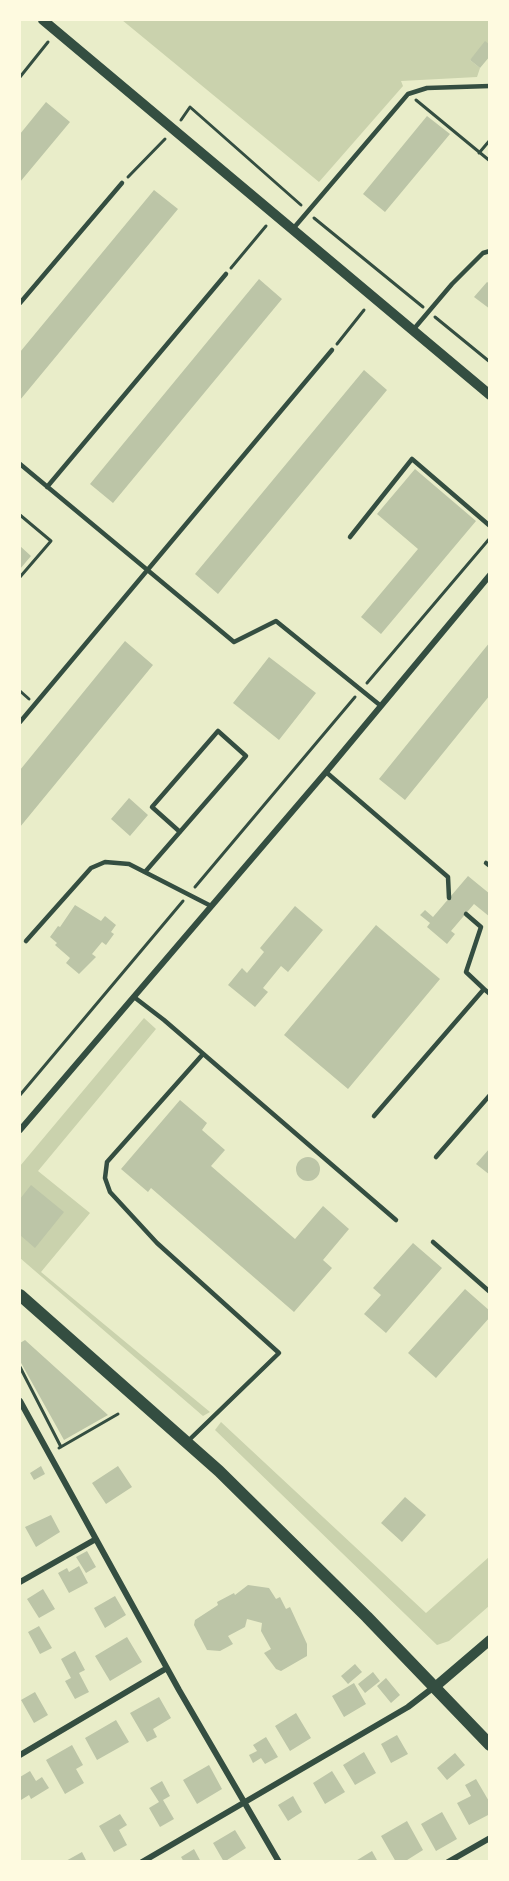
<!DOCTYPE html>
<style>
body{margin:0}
#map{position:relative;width:509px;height:1881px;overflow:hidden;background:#e9edc9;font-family:Arial,sans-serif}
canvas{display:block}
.frame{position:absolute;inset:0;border:21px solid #fefae0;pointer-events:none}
</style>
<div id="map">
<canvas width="509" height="1881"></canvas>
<div class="frame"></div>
</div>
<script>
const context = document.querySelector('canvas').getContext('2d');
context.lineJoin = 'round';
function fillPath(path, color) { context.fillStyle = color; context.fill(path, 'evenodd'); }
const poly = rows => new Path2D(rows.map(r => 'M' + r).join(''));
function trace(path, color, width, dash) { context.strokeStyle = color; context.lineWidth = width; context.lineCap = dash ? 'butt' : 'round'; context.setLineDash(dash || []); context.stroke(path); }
fillPath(poly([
 [122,20,489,20,489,45,470,60,480,68,477,77,401,81,403,86,319,182],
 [144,1018,156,1029,38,1171,90,1213,41,1272,210,1412,203,1416,20,1258,20,1166],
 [221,1422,426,1613,489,1557,489,1606,449,1641,437,1645,215,1430]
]), '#cad2ad');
fillPath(poly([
 [485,41,490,45,490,56,480,68,470,60],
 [46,102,70,122,20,182,20,134],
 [427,116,450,134,385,212,363,194],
 [154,190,178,209,20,400,20,352],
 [259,279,282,299,113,503,90,484],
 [487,282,490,284,490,309,474,297],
 [364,370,387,390,218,594,195,574],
 [415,469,476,521,381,634,361,617,418,549,377,514],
 [20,546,31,556,20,569],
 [125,641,153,665,20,827,20,770],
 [490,642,490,695,405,800,379,779],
 [269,657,316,693,279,740,233,703],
 [129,798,148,815,130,836,111,819],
 [468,876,490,894,490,917,474,904,451,931,455,934,447,944,427,927,430,923,420,915,425,910,433,917],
 [75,905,101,921,105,916,116,925,111,932,114,934,106,945,102,942,92,954,96,957,79,974,66,963,70,958,55,945,57,943,50,937,58,926,60,927],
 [295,906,323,930,288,972,281,966,263,988,268,992,255,1007,228,985,242,968,247,973,264,952,260,948],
 [376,925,440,979,348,1089,284,1035],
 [180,1100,207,1123,202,1130,225,1150,211,1166,295,1239,323,1206,349,1229,323,1260,332,1268,294,1312,151,1188,148,1192,121,1169],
 [490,1148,490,1175,476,1164],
 '296 1169a12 12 0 1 1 24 0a12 12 0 1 1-24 0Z',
 [31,1185,64,1212,35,1248,20,1235,20,1199],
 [413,1243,442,1268,386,1333,364,1314,381,1295,373,1288],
 [465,1289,490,1311,490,1317,436,1378,408,1353],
 [25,1340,108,1415,64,1440,20,1361,20,1343],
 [41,1466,45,1474,34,1480,30,1473],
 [118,1466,132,1487,106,1504,92,1483],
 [405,1497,426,1515,402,1542,381,1523],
 [51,1515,60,1532,36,1547,25,1527],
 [87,1551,96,1567,86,1573,76,1557],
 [79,1566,88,1583,69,1593,58,1573,67,1568,69,1572],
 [248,1585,269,1588,276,1599,280,1597,286,1609,290,1607,307,1644,307,1656,281,1671,276,1669,264,1653,271,1649,261,1631,262,1623,247,1619,245,1627,228,1636,233,1644,220,1651,207,1650,194,1625,195,1620,218,1605,217,1602,234,1593,235,1595],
 [43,1589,55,1609,39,1618,27,1599],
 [115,1596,126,1615,105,1628,94,1608],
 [39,1626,52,1648,40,1654,28,1632],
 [127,1637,142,1662,110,1681,95,1656],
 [75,1651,85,1670,79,1673,89,1692,75,1699,65,1681,71,1678,61,1659],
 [355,1664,362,1672,348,1684,341,1676],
 [373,1672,380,1681,365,1693,358,1684],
 [386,1678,400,1695,391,1703,377,1686],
 [354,1683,366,1704,344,1717,332,1696],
 [35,1692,48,1715,34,1723,21,1700],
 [159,1697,171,1718,153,1729,157,1737,147,1742,130,1713],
 [296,1713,311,1738,290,1751,275,1726],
 [116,1720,129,1742,97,1760,85,1738],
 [397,1735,408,1754,391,1763,381,1744],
 [266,1737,278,1757,265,1764,261,1758,253,1763,249,1755,257,1751,253,1745],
 [72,1745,83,1765,76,1769,84,1783,65,1794,46,1760],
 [364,1752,376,1773,355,1785,343,1765],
 [455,1753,465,1765,447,1780,437,1768],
 [209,1765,222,1789,197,1804,183,1780],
 [30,1771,36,1781,42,1777,49,1788,31,1799,29,1795,21,1800,20,1777],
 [332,1771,345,1792,325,1804,313,1783],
 [476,1779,490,1803,490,1814,469,1825,457,1803,471,1796,465,1785],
 [162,1781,170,1796,163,1800,174,1819,160,1827,149,1808,159,1802,150,1788],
 [293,1796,302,1812,288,1821,278,1805],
 [442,1812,457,1839,436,1851,421,1824],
 [120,1814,127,1825,119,1830,127,1845,114,1852,99,1826],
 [407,1821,423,1850,404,1862,396,1862,381,1836],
 [235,1830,246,1848,224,1862,213,1843],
 [194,1849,201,1862,184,1862,181,1857],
 [372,1851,378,1862,354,1862],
 [82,1852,87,1862,64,1862]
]), '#bcc5a7');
trace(poly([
 [20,77,48,42],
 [416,100,490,161],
 [181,120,190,107,301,205],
 [479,153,490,140],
 [128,177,165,139],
 [314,218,423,307],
 [231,268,266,226],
 [435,317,490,362],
 [337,344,364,310],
 [20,515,51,541,20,577],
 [367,683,490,538],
 [20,691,29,699],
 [195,887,355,697],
 [20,1095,183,901],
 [20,1367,61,1447],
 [59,1448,118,1414]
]), '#344e41', 3);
trace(poly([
 [292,230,408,94,427,88,490,86],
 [20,303,122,183],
 [413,330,452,284,483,253,490,251],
 [20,464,234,642,276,621,381,706],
 [47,487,226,274],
 [350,537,412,459,490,526],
 [20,722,332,350],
 [326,772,448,877,449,898],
 [486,863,490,866],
 [145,872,246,756,218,731,152,807,180,832],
 [466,914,481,927,466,972,484,989],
 [26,941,91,868,105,862,129,864,211,906],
 [134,997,164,1020,396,1220],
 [374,1116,484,989,490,994],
 [436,1157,490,1095],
 [433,1242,490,1292],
 [188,1441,279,1353,157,1243,110,1192,105,1178,107,1162,203,1054]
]), '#344e41', 4.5);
trace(poly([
 [20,1130,326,772,490,575],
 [20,1401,179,1690,279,1862],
 [20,1582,96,1539],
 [20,1755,167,1668],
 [142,1862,408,1707,434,1687],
 [448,1862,490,1838]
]), '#344e41', 6);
trace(poly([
 [43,20,490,395],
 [435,1687,490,1640]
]), '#344e41', 10);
trace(poly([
 [20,1295,219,1471,367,1617,490,1745]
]), '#344e41', 12);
</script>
